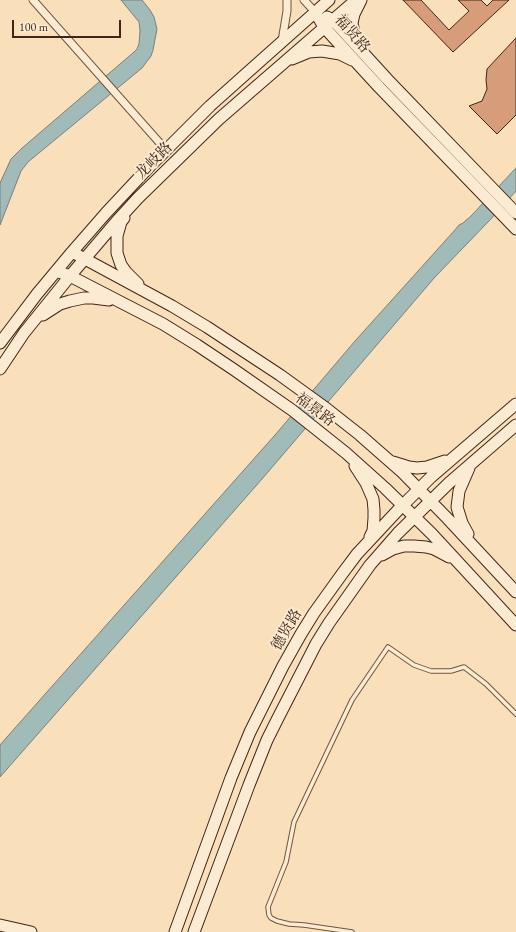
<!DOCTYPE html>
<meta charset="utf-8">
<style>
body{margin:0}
#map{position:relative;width:516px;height:932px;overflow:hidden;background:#f9e0ba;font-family:"EB Garamond",serif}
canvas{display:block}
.scale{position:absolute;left:12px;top:20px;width:109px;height:18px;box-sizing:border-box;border:2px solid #422519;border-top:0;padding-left:5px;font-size:12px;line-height:14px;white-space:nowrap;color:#422519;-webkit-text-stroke:3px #fbebd2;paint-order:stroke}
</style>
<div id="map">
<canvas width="516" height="932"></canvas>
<div class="scale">100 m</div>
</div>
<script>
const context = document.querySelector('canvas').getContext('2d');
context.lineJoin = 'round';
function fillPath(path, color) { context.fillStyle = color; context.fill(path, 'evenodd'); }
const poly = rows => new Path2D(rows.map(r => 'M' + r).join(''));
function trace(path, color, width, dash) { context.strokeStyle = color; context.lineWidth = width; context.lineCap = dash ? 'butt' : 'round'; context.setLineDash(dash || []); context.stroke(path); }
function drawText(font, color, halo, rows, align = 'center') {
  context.font = font + ' "EB Garamond","Noto Serif SC",serif'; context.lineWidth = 3.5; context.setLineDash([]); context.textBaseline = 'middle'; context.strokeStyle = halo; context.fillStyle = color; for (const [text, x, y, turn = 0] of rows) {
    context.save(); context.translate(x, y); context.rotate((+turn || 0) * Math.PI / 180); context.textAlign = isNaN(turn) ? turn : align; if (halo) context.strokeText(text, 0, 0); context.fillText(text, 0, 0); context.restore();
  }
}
const water = poly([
 [121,0,142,0,150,10,154,17,157,29,153,50,151,56,142,68,28,162,21,171,0,225,0,183,11,159,21,149,134,52,137,49,139,44,140,30,139,22,121,0],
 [516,168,516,191,489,221,435,277,262,479,0,777,0,745,7,737,275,435,355,341,454,231,459,225,463,223,471,216,516,168]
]);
fillPath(water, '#a0bbb8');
trace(water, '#7a7f78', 1);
const building = poly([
 [403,0,421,0,449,30,469,11,458,0,481,0,487,6,493,0,509,0,453,52,403,0],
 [516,38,516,115,497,134,469,106,482,101,487,89,486,80,487,69,516,38]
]);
fillPath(building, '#d79c7a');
trace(building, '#422519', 1);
const lane = poly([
 [352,932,304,925,289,924,277,921,271,918,269,915,268,907,286,862,294,822,352,700,388,647,414,665,431,671,451,671,464,667,486,684,516,714]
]);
const street = poly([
 [33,0,166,150],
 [304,0,315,12],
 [282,41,287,11,287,0]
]);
const secondary = poly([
 [315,12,324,27,379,87,516,229],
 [327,17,333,20,387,79,516,213],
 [358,45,354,33,352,23,354,14,361,0],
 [292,59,309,52,322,51,340,54,352,60],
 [124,218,121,222,117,236,117,253,121,265,126,272,138,284],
 [72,252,172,306,207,327,280,375,327,409,360,435,401,471,448,519,516,592],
 [56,271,70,276,163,324,197,345,233,369,292,410,346,453,385,488,432,534,516,625],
 [43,315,60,304,70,301,84,298,93,298,109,300],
 [0,343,37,294,72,252,106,213,149,167,210,106,248,72,329,0],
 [0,369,24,333,70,276,116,222,138,198,219,119,356,0],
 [393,462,409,467,417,468,427,467,445,461],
 [355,466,366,483,373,499,374,510,374,518,373,531,370,537],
 [468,534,462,523,457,507,459,491,469,468],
 [382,555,393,549,404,546,414,546,426,547,434,549,449,557],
 [0,925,31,932],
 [175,932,231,778,250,732,283,666,301,634,314,613,342,574,357,554,399,509,431,477,516,404],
 [194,932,249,785,267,740,278,718,316,644,329,623,370,565,398,533,449,483,516,425]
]);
trace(lane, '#705441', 5.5);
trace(street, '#705441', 9);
trace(secondary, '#422519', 13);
trace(lane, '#fbebd2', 3.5);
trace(street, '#fbebd2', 7);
trace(secondary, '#fbebd2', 11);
drawText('15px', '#422519', '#fbebd2', [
 ["福贤路",352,34,49],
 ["龙岐路",154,161,-45],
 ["福景路",315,410,37],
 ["德贤路",287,630,-60]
]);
</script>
